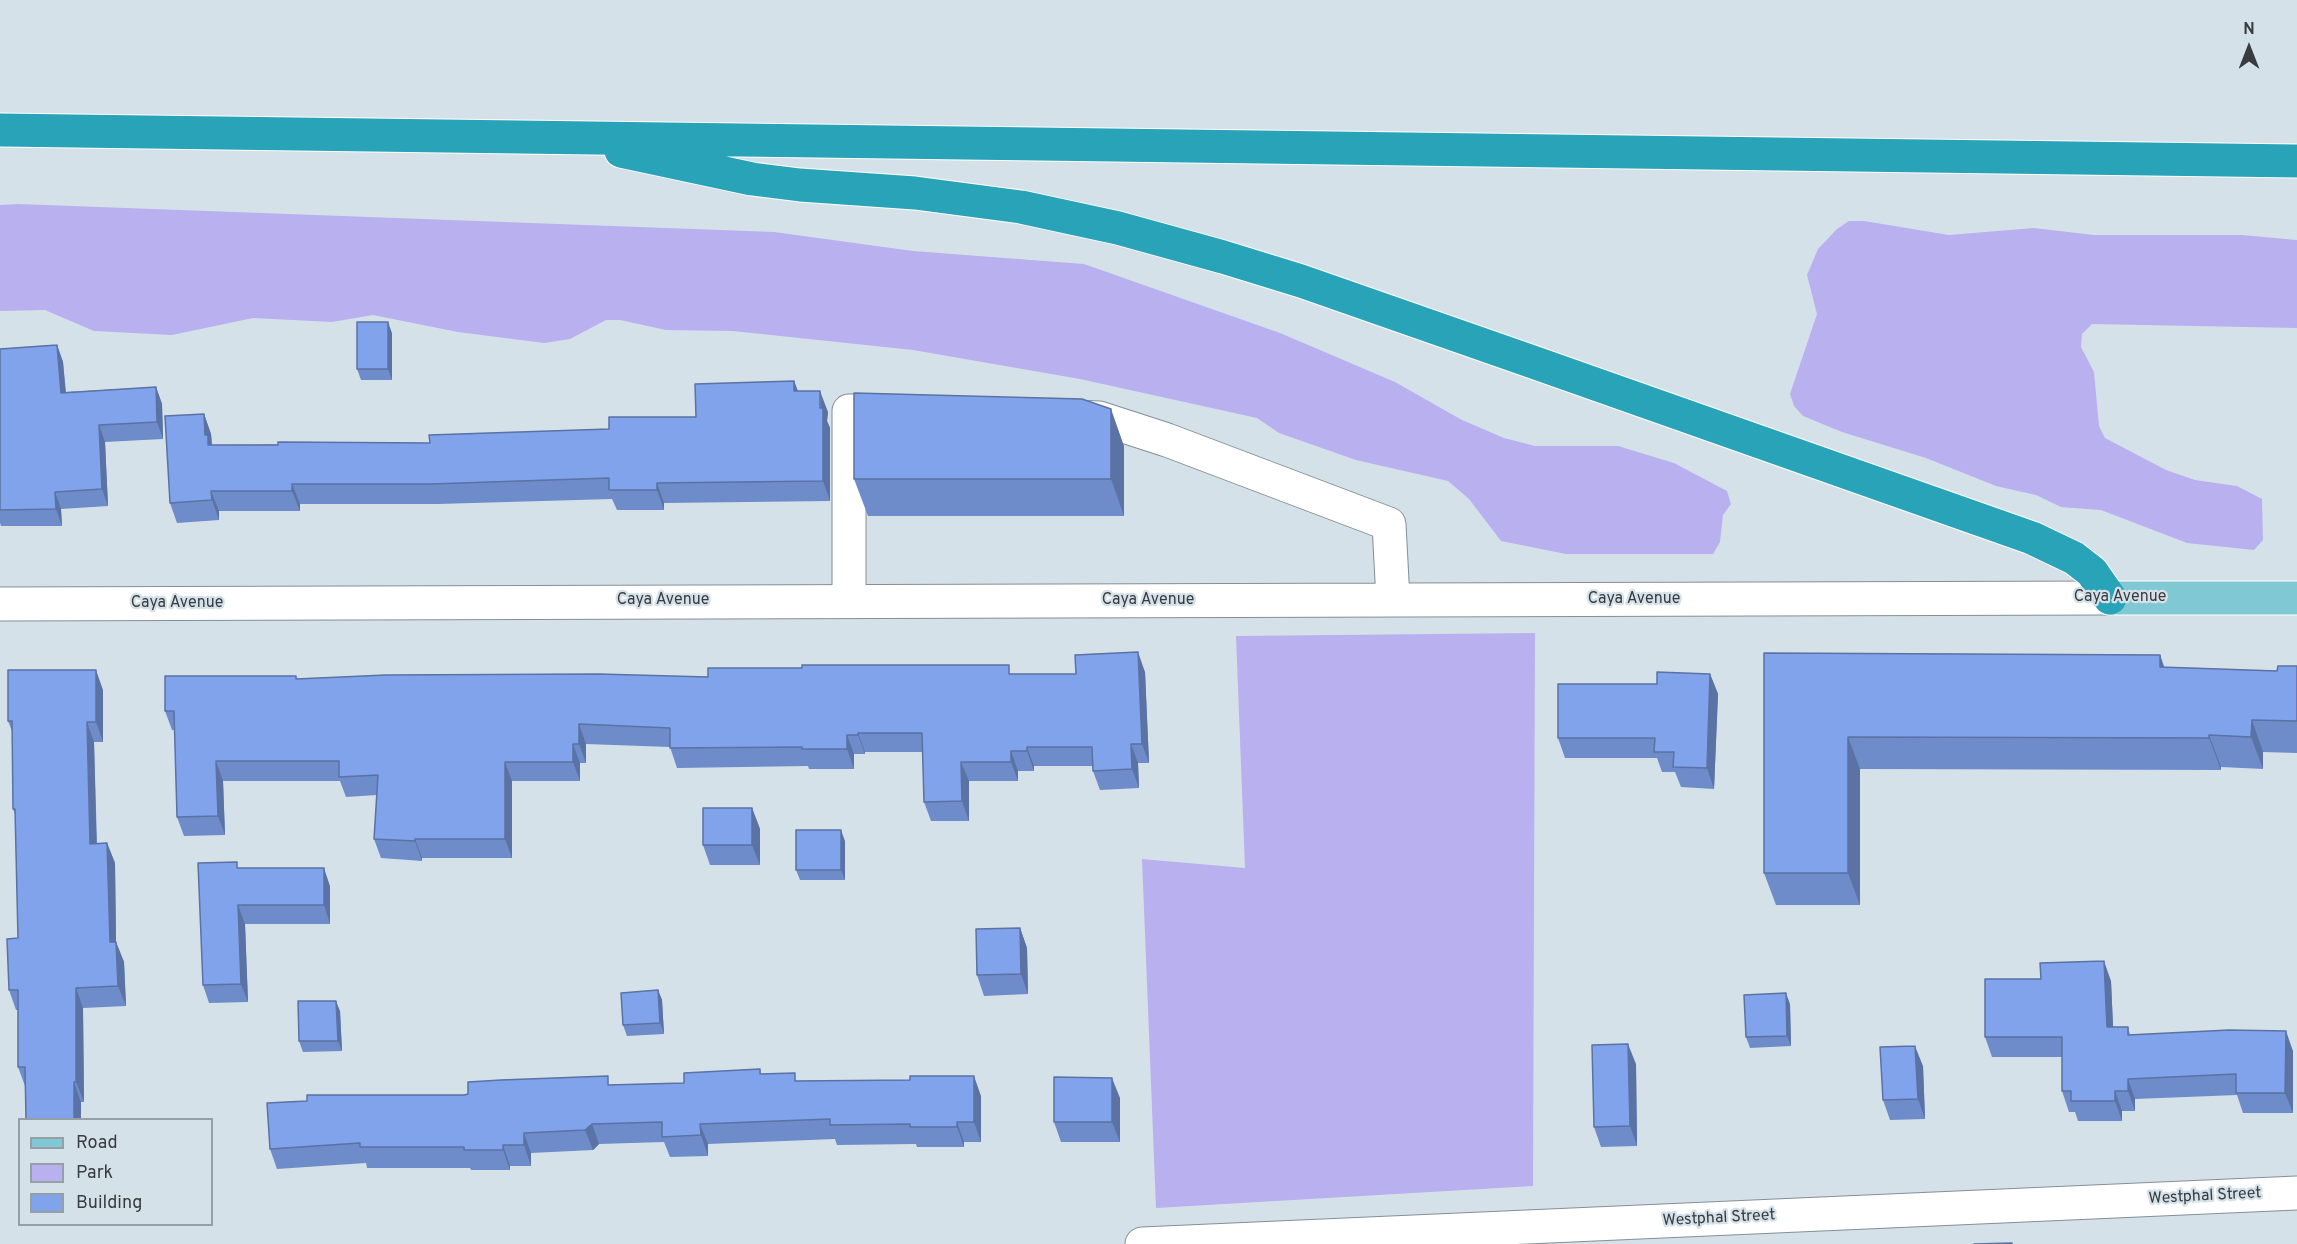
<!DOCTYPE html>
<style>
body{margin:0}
#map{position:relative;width:2297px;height:1244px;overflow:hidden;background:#d5e1e9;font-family:Overpass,sans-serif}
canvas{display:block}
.legend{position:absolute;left:18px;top:1118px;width:195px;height:108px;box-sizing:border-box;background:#d5e1e9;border:2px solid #969fa5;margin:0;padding:8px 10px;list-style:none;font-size:18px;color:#383c40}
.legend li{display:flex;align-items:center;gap:12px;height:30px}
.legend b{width:30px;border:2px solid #969fa5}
.north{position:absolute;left:2219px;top:18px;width:60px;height:60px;-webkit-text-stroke:4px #d5e1e9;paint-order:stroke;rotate:0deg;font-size:16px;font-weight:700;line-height:24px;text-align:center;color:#383c40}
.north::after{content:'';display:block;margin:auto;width:21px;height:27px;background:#383c40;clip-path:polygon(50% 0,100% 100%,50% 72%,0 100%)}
</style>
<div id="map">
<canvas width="2297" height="1244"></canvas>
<ul class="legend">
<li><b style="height:8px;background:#7fc8d4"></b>Road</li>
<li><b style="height:16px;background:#b9b0f0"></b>Park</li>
<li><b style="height:16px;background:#81a3eb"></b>Building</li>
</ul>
<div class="north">N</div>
</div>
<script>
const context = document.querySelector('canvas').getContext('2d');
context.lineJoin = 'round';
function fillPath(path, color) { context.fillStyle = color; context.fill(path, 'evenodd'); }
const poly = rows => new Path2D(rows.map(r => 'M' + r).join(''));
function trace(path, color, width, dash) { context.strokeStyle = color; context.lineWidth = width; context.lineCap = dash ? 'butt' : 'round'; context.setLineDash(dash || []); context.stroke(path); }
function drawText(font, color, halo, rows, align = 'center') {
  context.font = font + ' Overpass,sans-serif'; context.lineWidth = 4.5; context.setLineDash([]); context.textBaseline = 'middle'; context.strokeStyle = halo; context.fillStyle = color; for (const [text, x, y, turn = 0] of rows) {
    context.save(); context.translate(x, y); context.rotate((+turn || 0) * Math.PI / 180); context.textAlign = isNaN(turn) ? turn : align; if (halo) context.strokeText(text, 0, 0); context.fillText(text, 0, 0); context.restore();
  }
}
fillPath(poly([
 [18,204,774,232,913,251,1084,264,1280,333,1395,382,1462,420,1504,438,1535,446,1618,446,1674,463,1727,491,1731,504,1723,515,1720,542,1713,554,1566,554,1501,541,1469,499,1448,481,1356,460,1279,433,1257,418,1080,379,913,350,733,331,666,330,620,320,606,320,570,339,544,343,458,332,373,315,332,322,253,318,172,335,94,331,45,310,0,311,0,205],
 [1849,221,1864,221,1949,235,2034,228,2094,235,2242,235,2297,240,2297,328,2092,324,2082,334,2081,347,2094,372,2099,426,2105,438,2166,470,2195,480,2237,486,2262,499,2263,540,2254,550,2187,543,2101,510,2061,507,2036,495,1996,486,1926,458,1842,432,1803,416,1794,406,1790,394,1817,314,1807,275,1818,249,1837,229],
 [1535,633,1533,1186,1156,1208,1142,859,1245,868,1236,636]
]), '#b9b0f0');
const minor = poly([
 [1072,417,1099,418,1167,440,1389,524,1393,600],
 [849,600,849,411,900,412],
 [0,604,2110,598],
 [1142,1244,2297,1193]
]);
const major = poly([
 [2110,598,2297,598]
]);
const highway = poly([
 [0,130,2297,161],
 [621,151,752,179,800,185,915,193,1021,207,1118,228,1223,257,1301,281,1530,361,2032,538,2074,558,2092,572,2110,598]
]);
trace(minor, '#848f97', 35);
trace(major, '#fff', 35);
trace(highway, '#fff', 35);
trace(minor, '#fff', 33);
trace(major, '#7fc8d4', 33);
trace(highway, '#29a3b8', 33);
fillPath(poly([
 [392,333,392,380,361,380,357,369],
 [57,345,63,362,66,392,156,387,162,404,163,439,105,442,108,506,61,509,62,526,1,526,0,523,0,349],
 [794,381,798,391,828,412,827,421,830,428,830,501,664,503,664,510,617,510,612,499,438,504,300,504,300,511,219,511,219,520,177,523,170,503,204,414,211,434,212,445,430,443,609,429,696,417],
 [1124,446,1124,516,868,516,854,479],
 [1764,653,2160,655,2164,667,2277,671,2297,666,2297,753,2263,752,2263,769,2221,767,2221,770,1860,769,1860,905,1776,905,1764,873],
 [1145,672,1149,763,1138,763,1139,788,1100,790,1093,771,1093,766,1034,766,1034,771,1018,771,1018,781,969,781,969,821,931,821,924,802,923,752,865,752,865,754,854,754,854,769,809,769,808,766,677,768,670,747,586,744,586,763,580,763,580,781,512,781,512,858,422,858,422,861,381,858,374,839,377,795,346,797,340,781,223,781,225,835,184,836,177,817,175,730,172,730,165,711,296,676,297,679,708,677,1076,674],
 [1710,674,1718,694,1714,789,1681,787,1675,772,1662,772,1657,758,1565,758,1558,738,1657,684],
 [103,690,103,742,94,742,97,843,107,843,115,863,116,942,124,962,126,1006,83,1008,84,1102,81,1102,81,1119,26,1119,25,1086,18,1067,18,1010,16,1010,9,990,18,938,15,814,13,809,12,731,8,721],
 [752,808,760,829,760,865,710,865,703,845],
 [845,841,845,880,800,880,796,870],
 [239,868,330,886,330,924,245,924,248,1002,209,1003,203,985],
 [1020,928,1027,948,1028,994,984,996,977,975],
 [2111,981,2113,1027,2128,1027,2130,1035,2293,1051,2293,1113,2243,1113,2237,1095,2135,1099,2135,1111,2122,1111,2122,1121,2078,1121,2075,1112,2069,1112,2062,1091,2062,1057,1992,1057,1985,1037],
 [658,990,662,1000,664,1034,627,1036,623,1025],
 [1790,1004,1791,1046,1750,1048,1746,1037],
 [340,1011,342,1051,303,1052,299,1041],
 [1636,1064,1637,1146,1601,1147,1594,1127],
 [1923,1066,1925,1119,1890,1120,1883,1100],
 [760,1069,761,1074,798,1081,981,1096,981,1142,964,1142,964,1147,917,1147,916,1144,837,1145,835,1139,708,1144,708,1156,670,1157,664,1142,599,1144,593,1150,531,1153,531,1166,510,1166,510,1170,471,1170,470,1168,367,1168,366,1163,277,1169,270,1149,464,1095,611,1085,684,1083],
 [1120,1098,1120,1142,1061,1142,1054,1122]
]), '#6f8cca');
fillPath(poly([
 [388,322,392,333,392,380,388,369],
 [57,345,63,362,67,409,61,393],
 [794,381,802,402,794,391],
 [156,387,162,404,163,439,157,422],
 [820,391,828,412,827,421,830,428,830,501,823,481],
 [1111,409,1124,446,1124,516,1111,479],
 [204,414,211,434,212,446,216,465,205,435],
 [99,425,105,442,108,506,102,489],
 [657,483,664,503,664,510,657,490],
 [292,484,300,504,300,511,292,491],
 [211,491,219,511,219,520,212,500],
 [55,492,61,509,62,526,56,509],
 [1138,652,1145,672,1149,763,1142,744],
 [2160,655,2171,687,2160,667],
 [96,670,103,690,103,742,96,722],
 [1710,674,1718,694,1714,789,1707,768],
 [2252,720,2263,752,2263,769,2251,737],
 [87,722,94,742,97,864,90,844],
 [579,724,586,744,586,763,579,744],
 [858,733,865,752,865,754,858,735],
 [847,735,854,754,854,769,847,749],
 [2209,735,2221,767,2221,770,2209,738],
 [1848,737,1860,769,1860,905,1848,873],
 [573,744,580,763,580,781,573,762],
 [1131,744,1138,763,1139,788,1132,769],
 [1027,747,1034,766,1034,771,1027,751],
 [1011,751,1018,771,1018,781,1011,762],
 [216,761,223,781,225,835,218,816],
 [505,762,512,781,512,858,505,839],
 [961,762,969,781,969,821,962,801],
 [752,808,760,829,760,865,752,845],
 [841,830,845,841,845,880,841,870],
 [415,839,422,858,422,861,415,841],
 [107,843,115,863,116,942,124,962,126,1006,118,986,110,942],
 [324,868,330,886,330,924,324,905],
 [238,905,245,924,248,1002,241,984],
 [1020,928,1027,948,1028,994,1021,974],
 [2104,961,2111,981,2114,1047,2107,1027],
 [76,988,83,1008,84,1102,76,1082],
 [658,990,662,1000,664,1034,660,1023],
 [1786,993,1790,1004,1791,1046,1787,1036],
 [336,1001,340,1011,342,1051,338,1041],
 [2286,1031,2293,1051,2293,1113,2285,1093],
 [1628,1044,1636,1064,1637,1146,1630,1126],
 [1915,1046,1923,1066,1925,1119,1918,1099],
 [974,1076,981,1096,981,1142,974,1122],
 [1112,1078,1120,1098,1120,1142,1112,1122],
 [2128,1079,2135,1099,2135,1111,2128,1091],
 [74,1082,81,1102,81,1119,74,1119],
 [2115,1091,2122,1111,2122,1121,2115,1101],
 [957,1122,964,1142,964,1147,957,1127],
 [592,1124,599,1144,593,1150,585,1130],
 [700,1124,708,1144,708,1156,701,1135],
 [524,1133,531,1153,531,1166,524,1145],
 [503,1145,510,1166,510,1170,503,1150]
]), '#5a72a4');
const building = poly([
 [357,322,388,322,388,369,357,369,357,322],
 [57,345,61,393,156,387,157,422,99,425,102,489,55,492,56,509,0,510,0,349,57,345],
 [794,381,794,391,820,391,820,408,823,408,823,481,657,483,657,490,609,490,609,478,431,484,292,484,292,491,211,491,212,500,170,503,165,416,204,414,205,435,208,435,208,445,278,445,278,442,430,443,429,435,609,429,609,417,696,417,695,384,794,381],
 [854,393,1082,399,1111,409,1111,479,854,479,854,393],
 [1138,652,1142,744,1131,744,1132,769,1093,771,1092,747,1027,747,1027,751,1011,751,1011,762,961,762,962,801,924,802,922,733,858,733,858,735,847,735,847,749,802,749,802,747,670,748,670,728,579,724,579,744,573,744,573,762,505,762,505,839,415,839,415,841,374,839,378,775,339,777,339,761,216,761,218,816,177,817,174,711,165,711,165,676,296,676,296,679,386,675,599,674,708,677,708,668,802,668,802,665,1009,665,1009,674,1076,674,1075,655,1138,652],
 [1764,653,2160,655,2160,667,2277,671,2278,666,2297,666,2297,721,2252,720,2251,737,2209,735,2209,738,1848,737,1848,873,1764,873,1764,653],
 [8,670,96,670,96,722,87,722,90,844,107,843,110,942,116,942,118,986,76,988,76,1082,74,1082,74,1119,26,1119,25,1067,18,1067,18,990,9,990,7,939,18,938,15,809,13,809,12,721,8,721,8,670],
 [1657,672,1710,674,1707,768,1673,767,1674,752,1654,752,1655,738,1558,738,1558,684,1657,684,1657,672],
 [703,808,752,808,752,845,703,845,703,808],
 [796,830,841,830,841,870,796,870,796,830],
 [237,862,237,868,324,868,324,905,238,905,241,984,203,985,198,863,237,862],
 [1020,928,1021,974,977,975,976,929,1020,928],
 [2104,961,2107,1027,2128,1027,2128,1035,2229,1030,2286,1031,2285,1093,2236,1093,2236,1074,2128,1079,2128,1091,2115,1091,2115,1101,2071,1101,2071,1091,2062,1091,2062,1037,1985,1037,1985,979,2041,979,2040,963,2104,961],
 [658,990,660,1023,623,1025,621,993,658,990],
 [1786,993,1787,1036,1746,1037,1744,995,1786,993],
 [298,1001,336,1001,338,1041,299,1041,298,1001],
 [1628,1044,1630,1126,1594,1127,1592,1045,1628,1044],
 [1915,1046,1918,1099,1883,1100,1880,1047,1915,1046],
 [760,1069,760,1074,795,1073,795,1081,910,1080,910,1076,974,1076,974,1122,957,1122,957,1127,910,1127,910,1124,830,1125,830,1119,700,1124,701,1135,662,1137,662,1122,592,1124,585,1130,524,1133,524,1145,503,1145,503,1150,464,1150,464,1147,360,1147,360,1143,270,1149,267,1103,307,1101,307,1095,464,1095,468,1094,468,1082,501,1080,608,1076,608,1085,684,1083,684,1073,760,1069],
 [1054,1077,1112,1078,1112,1122,1054,1122,1054,1077],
 [2012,1243,2012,1244,1974,1244,2012,1243]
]);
fillPath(building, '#81a3eb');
trace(building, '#5a72a4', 1.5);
drawText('16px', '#383c40', '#d5e1e9', [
 ["Caya Avenue",2120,598],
 ["Caya Avenue",1634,600],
 ["Caya Avenue",663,601],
 ["Caya Avenue",1148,601],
 ["Caya Avenue",177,604],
 ["Westphal Street",2205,1197,-3],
 ["Westphal Street",1719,1219,-3]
]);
</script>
